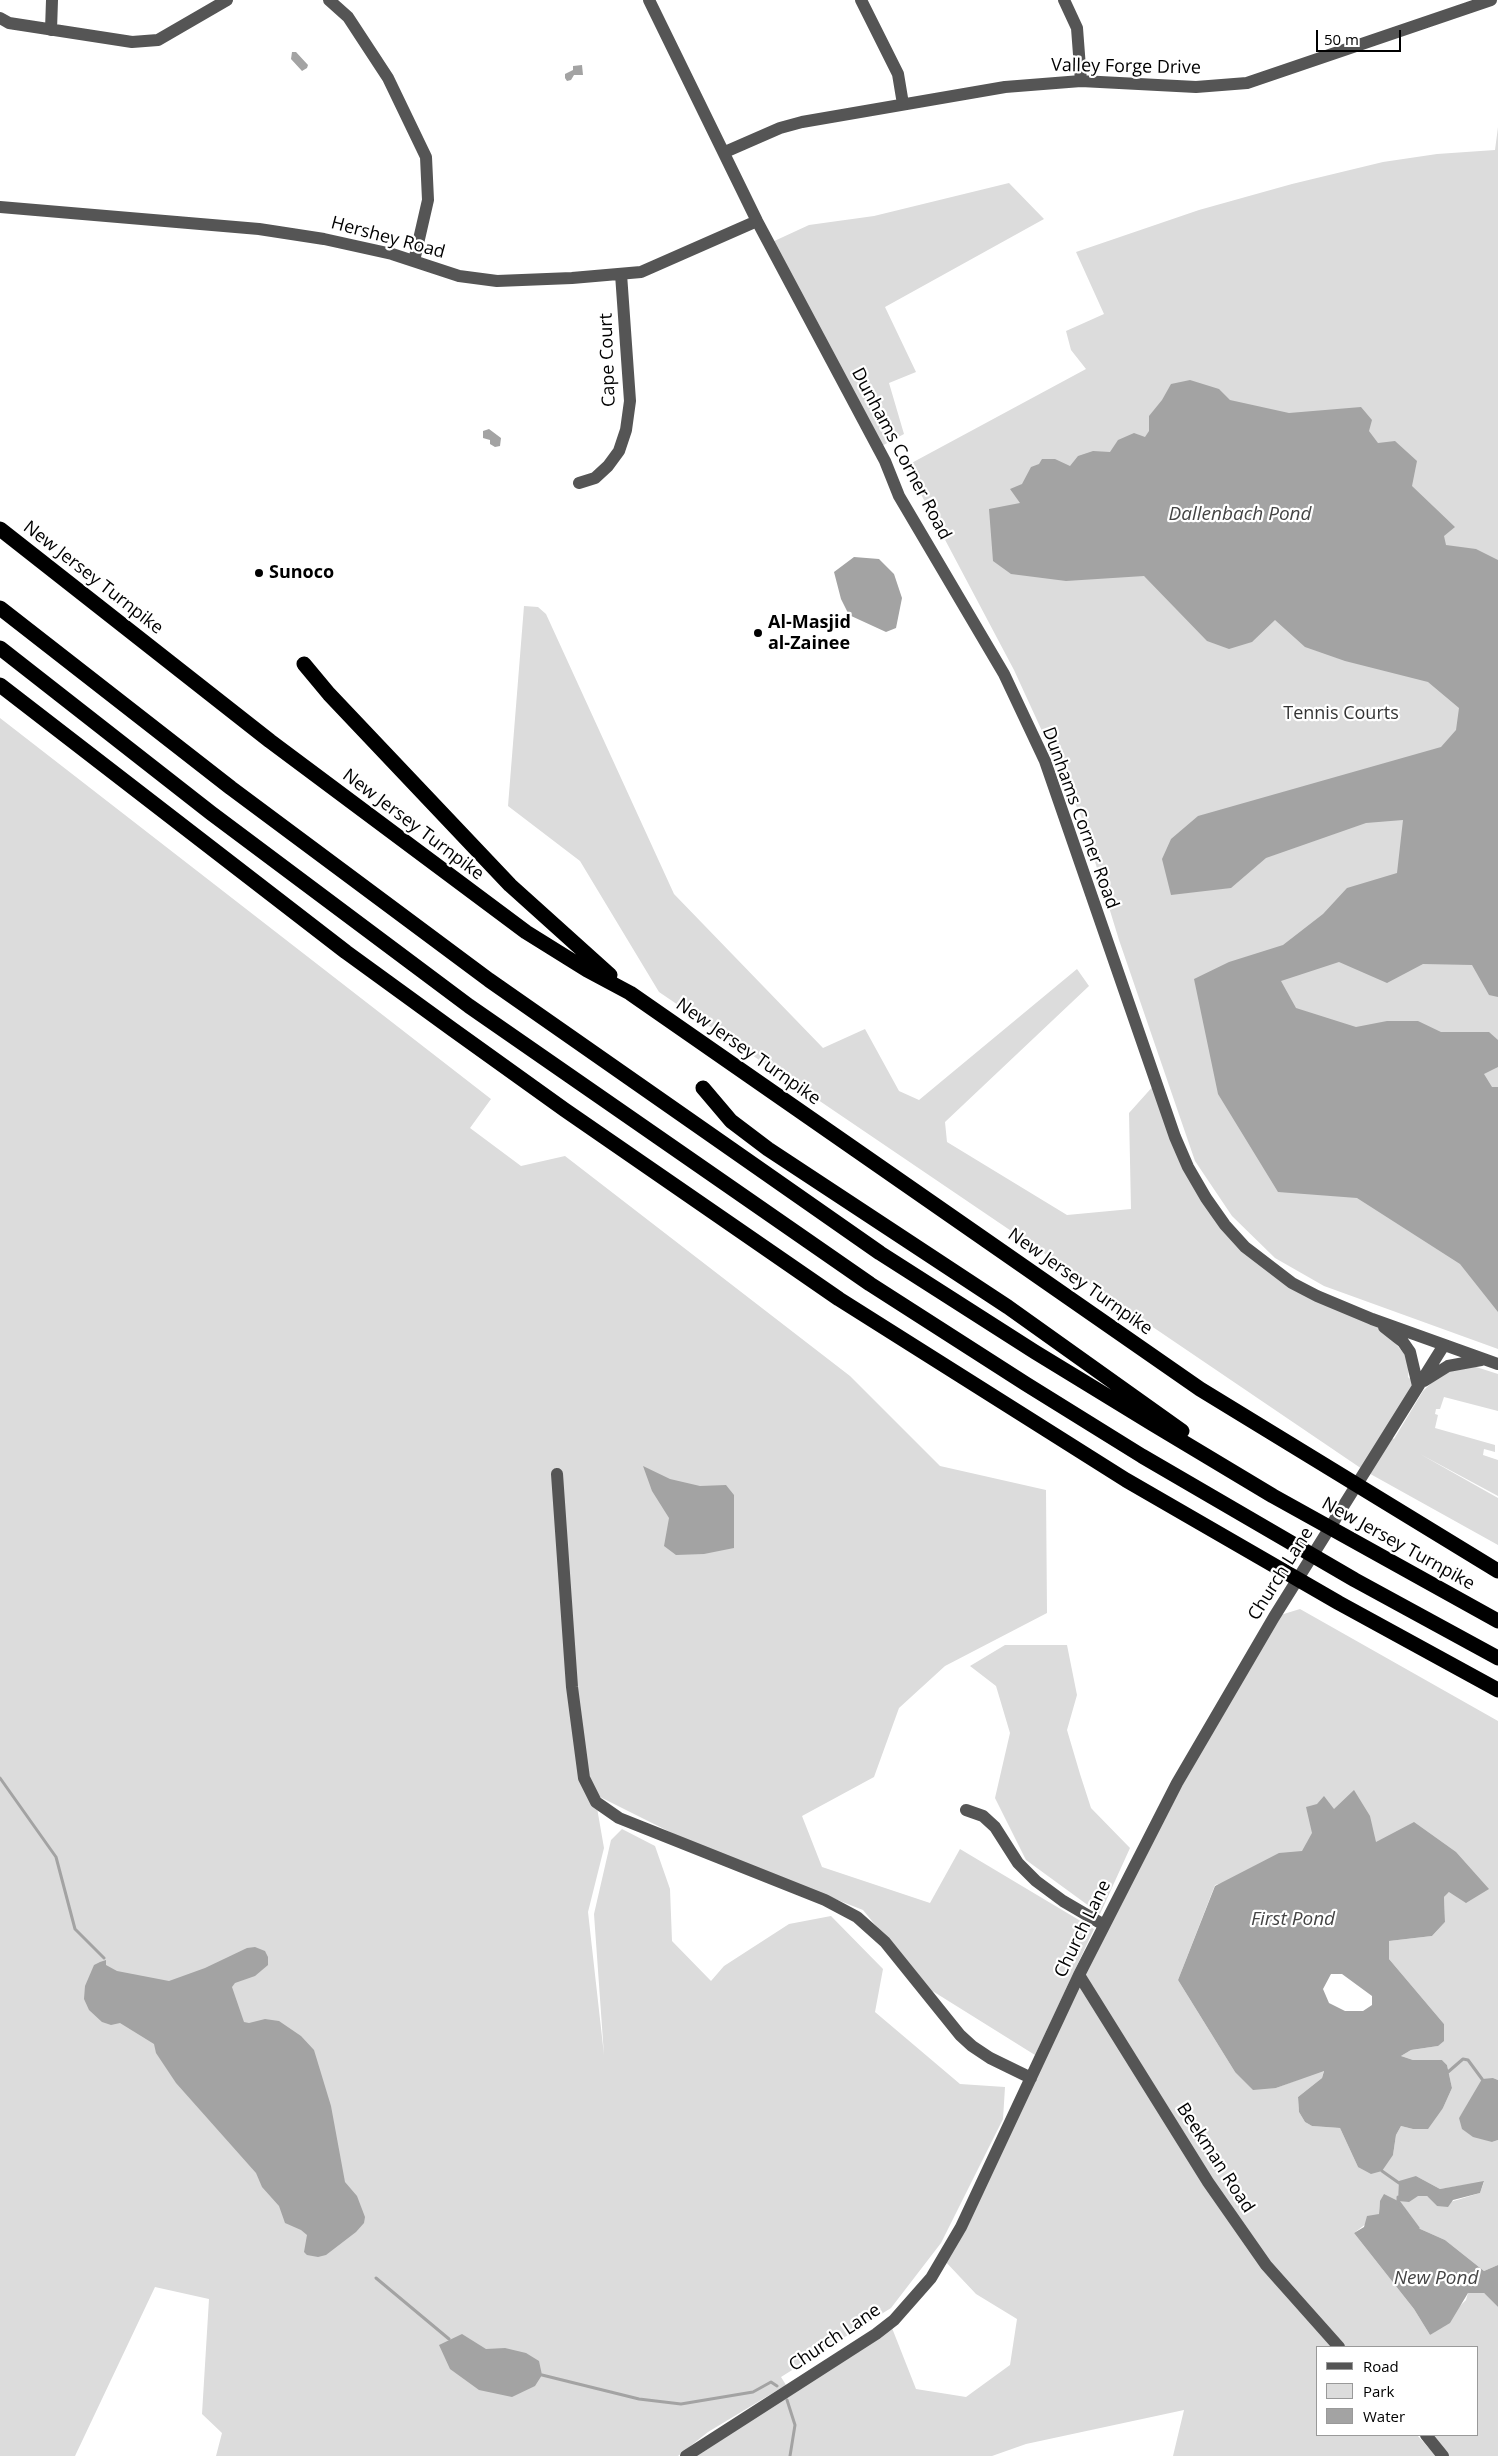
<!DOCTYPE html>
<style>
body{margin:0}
#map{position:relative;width:1498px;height:2456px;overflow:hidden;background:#fff;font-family:"Open Sans",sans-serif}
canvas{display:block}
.legend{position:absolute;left:1316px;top:2346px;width:162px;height:90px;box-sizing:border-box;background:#fff;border:1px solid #999;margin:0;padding:6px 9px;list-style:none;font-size:15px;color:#000}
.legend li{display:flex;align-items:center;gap:10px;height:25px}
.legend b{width:25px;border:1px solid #999}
.scale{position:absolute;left:1316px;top:30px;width:85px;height:22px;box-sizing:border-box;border:2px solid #000;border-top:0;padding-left:6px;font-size:15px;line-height:18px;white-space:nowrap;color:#000;-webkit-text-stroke:4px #fff;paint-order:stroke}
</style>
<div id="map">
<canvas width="1498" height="2456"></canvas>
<ul class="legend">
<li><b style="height:6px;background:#555"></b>Road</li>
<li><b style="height:14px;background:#dcdcdc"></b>Park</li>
<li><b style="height:14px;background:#a3a3a3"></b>Water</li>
</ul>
<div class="scale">50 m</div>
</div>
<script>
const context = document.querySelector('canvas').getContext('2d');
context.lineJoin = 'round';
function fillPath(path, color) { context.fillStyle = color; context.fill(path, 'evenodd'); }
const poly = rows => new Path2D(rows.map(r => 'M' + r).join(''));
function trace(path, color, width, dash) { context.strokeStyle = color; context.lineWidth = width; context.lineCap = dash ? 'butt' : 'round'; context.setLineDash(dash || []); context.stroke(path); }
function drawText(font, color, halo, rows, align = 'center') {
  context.font = font + ' "Open Sans",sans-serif'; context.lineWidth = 4.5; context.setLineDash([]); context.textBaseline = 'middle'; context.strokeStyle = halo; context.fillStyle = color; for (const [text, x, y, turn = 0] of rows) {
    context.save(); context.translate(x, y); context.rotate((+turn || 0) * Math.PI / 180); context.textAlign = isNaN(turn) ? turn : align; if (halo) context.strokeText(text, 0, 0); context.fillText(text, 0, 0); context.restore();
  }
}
fillPath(poly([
 [1498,127,1498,1349,1324,1286,1275,1258,1232,1216,1195,1161,1119,940,1081,816,1014,670,906,466,1086,369,1071,350,1066,331,1104,314,1076,252,1199,210,1292,184,1383,162,1437,154,1495,150],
 [1009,183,1044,219,885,307,916,372,889,383,904,434,878,448,770,243,809,225,874,216],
 [524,606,538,607,546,614,674,894,823,1048,865,1029,899,1091,919,1100,1077,969,1089,986,945,1122,947,1142,1067,1215,1131,1209,1129,1113,1155,1084,1206,1198,1269,1267,1372,1319,1405,1354,1409,1366,1408,1377,1418,1386,1387,1435,1394,1439,1423,1391,1442,1373,1473,1366,1498,1374,1498,1411,1444,1397,1440,1409,1436,1409,1435,1414,1438,1415,1435,1428,1495,1445,1495,1452,1484,1449,1483,1455,1498,1460,1498,1496,1420,1454,1498,1498,1498,1545,1365,1471,659,992,580,861,508,806],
 [0,718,491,1099,470,1128,521,1166,565,1156,850,1376,940,1466,1046,1490,1047,1613,945,1666,899,1708,874,1777,802,1816,822,1867,930,1903,960,1849,1094,1929,1035,2055,926,1987,863,1910,692,1843,590,1792,596,1802,604,1848,588,1912,604,2055,594,1914,611,1840,622,1829,655,1846,670,1889,672,1941,711,1981,724,1966,789,1924,831,1916,883,1969,875,2012,960,2084,1005,2087,1003,2119,941,2243,891,2308,781,2377,786,2385,708,2432,678,2456,216,2456,222,2433,202,2414,209,2299,155,2287,75,2456,0,2456],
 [1300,1609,1498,1721,1498,2080,1493,2078,1469,2103,1459,2118,1492,2142,1498,2140,1498,2265,1484,2271,1445,2240,1418,2228,1398,2201,1380,2201,1379,2214,1354,2233,1414,2309,1430,2335,1466,2300,1468,2293,1484,2293,1498,2307,1498,2456,1443,2456,1426,2435,1477,2435,1477,2347,1317,2347,1317,2435,1417,2435,1436,2456,1173,2456,1184,2410,1026,2444,992,2456,697,2456,892,2328,916,2389,966,2397,1010,2365,1017,2319,976,2294,943,2259,1079,1975,1274,1617],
 [1376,1842,1449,1892,1444,1897,1445,1922,1432,1936,1389,1941,1389,1959,1444,2024,1438,2046,1411,2050,1401,2056,1413,2060,1442,2060,1447,2065,1452,2088,1443,2108,1413,2129,1401,2126,1396,2135,1393,2155,1358,2167,1340,2128,1312,2126,1305,2122,1299,2112,1298,2097,1322,2078,1324,2070,1276,2088,1235,2072,1178,1980,1215,1885],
 [1416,2176,1440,2189,1484,2182,1480,2193,1437,2206,1427,2196,1418,2196],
 [1005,1645,1067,1645,1077,1695,1067,1730,1080,1774,1091,1808,1130,1848,1100,1914,1026,1860,995,1798,1010,1733,996,1686,970,1666]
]), '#dcdcdc');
fillPath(poly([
 [292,52,296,52,308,65,307,68,302,71,291,59],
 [582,65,583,75,574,75,571,80,567,81,565,78,565,74,573,70,573,66],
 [1190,380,1219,389,1230,400,1289,413,1361,407,1372,420,1369,431,1378,443,1395,441,1417,461,1412,486,1455,527,1444,536,1446,545,1476,549,1498,560,1498,997,1489,995,1472,965,1423,964,1387,983,1339,962,1281,981,1296,1008,1356,1027,1387,1021,1418,1021,1441,1032,1489,1032,1498,1040,1498,1067,1484,1074,1492,1087,1498,1087,1498,1312,1460,1264,1357,1198,1278,1192,1218,1094,1194,979,1229,962,1283,945,1323,914,1347,888,1397,873,1403,820,1366,823,1266,858,1231,888,1171,895,1162,859,1171,839,1198,816,1441,747,1456,730,1459,708,1428,682,1345,661,1305,647,1275,620,1252,642,1229,649,1207,641,1144,576,1066,581,1011,574,993,561,989,509,1020,503,1010,489,1022,484,1031,467,1039,464,1042,459,1055,459,1070,466,1078,456,1093,451,1110,452,1118,440,1134,433,1145,437,1149,431,1149,416,1162,400,1171,384],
 [489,429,501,438,500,446,495,447,490,444,490,440,483,438,483,431],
 [854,557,879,559,894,574,902,598,896,628,886,632,849,615,841,599,834,572],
 [643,1466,670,1479,700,1486,726,1485,734,1495,734,1548,704,1554,676,1555,664,1546,669,1518,652,1491],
 [1354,1790,1370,1816,1376,1842,1414,1822,1456,1852,1489,1889,1466,1903,1449,1892,1444,1897,1445,1922,1432,1936,1389,1941,1389,1959,1444,2024,1444,2041,1438,2046,1411,2050,1401,2056,1413,2060,1442,2060,1447,2065,1452,2088,1443,2108,1428,2129,1413,2129,1401,2126,1396,2135,1393,2155,1382,2171,1371,2174,1358,2167,1340,2128,1312,2126,1305,2122,1299,2112,1298,2097,1322,2078,1324,2071,1276,2088,1253,2090,1235,2072,1178,1980,1215,1886,1279,1853,1302,1851,1312,1833,1306,1807,1317,1804,1324,1796,1334,1809],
 [1331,1974,1342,1974,1372,1996,1372,2005,1363,2011,1345,2011,1329,2003,1323,1989],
 [255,1947,265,1951,268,1957,268,1965,255,1976,235,1983,232,1987,244,2022,249,2023,265,2019,279,2021,301,2036,314,2050,331,2106,345,2182,357,2196,365,2217,364,2223,356,2232,326,2255,318,2257,307,2255,304,2252,307,2235,301,2230,285,2223,279,2206,262,2187,256,2173,176,2083,156,2053,154,2044,120,2023,111,2025,102,2022,89,2010,84,1999,85,1986,94,1965,100,1962,106,1960,106,1965,117,1971,169,1981,205,1968,247,1948],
 [1493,2078,1498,2080,1498,2140,1492,2142,1473,2137,1462,2129,1459,2118,1482,2079],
 [1416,2176,1440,2189,1484,2181,1480,2193,1453,2200,1448,2207,1437,2206,1427,2196,1418,2196,1409,2202,1398,2201,1418,2228,1445,2240,1484,2271,1498,2265,1498,2307,1484,2293,1468,2293,1450,2323,1430,2335,1414,2309,1354,2233,1364,2227,1367,2216,1379,2214,1380,2201,1384,2194,1398,2201,1399,2181],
 [462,2334,486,2349,505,2348,526,2353,539,2361,542,2375,535,2386,512,2397,479,2390,450,2369,439,2345]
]), '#a3a3a3');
trace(poly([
 [0,1778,56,1857,75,1929,104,1958],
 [1448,2072,1463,2059,1468,2060,1482,2079],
 [1382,2171,1399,2183],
 [1398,2197,1398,2201,1418,2228],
 [376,2278,449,2339],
 [542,2375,639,2399,681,2404,753,2392,771,2382,777,2386],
 [787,2400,795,2425,790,2456]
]), '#a3a3a3', 3);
trace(poly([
 [329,0,348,17,388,78,426,157,428,200,414,261],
 [649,0,757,221,885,461,899,496,1004,674,1045,761,1175,1137,1188,1167,1206,1198,1225,1225,1245,1247,1292,1283,1317,1296,1372,1319,1498,1364],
 [861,0,898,74,903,104],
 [1064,0,1077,28,1081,81],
 [0,18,9,23,132,42,158,40,227,0],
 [51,30,52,0],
 [725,152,780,128,802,122,1005,87,1081,81,1196,87,1247,83,1491,0],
 [0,207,259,229,324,239,392,254,459,276,497,281,572,278,641,272,757,221],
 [579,483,595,478,608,466,619,451,626,430,630,401,621,274],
 [1384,1327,1403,1342,1410,1352,1418,1386],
 [1424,1381,1448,1366,1481,1360],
 [557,1474,572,1687,584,1778,596,1802,619,1818,825,1900,857,1917,885,1942,960,2035,972,2046,990,2058,1031,2078],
 [966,1810,983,1816,995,1827,1018,1863,1036,1881,1063,1901,1104,1925],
 [1079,1975,1208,2182,1266,2265,1339,2347],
 [1426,2435,1443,2456],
 [686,2456,876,2334,894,2320,931,2278,961,2227,1079,1975,1177,1783,1274,1617,1444,1345]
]), '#555', 12);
trace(poly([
 [0,529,270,741,526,932,587,970,630,993,1200,1389,1498,1571],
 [0,608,231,788,489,980,880,1253,1035,1352,1153,1424,1273,1496,1498,1621],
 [0,648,211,813,469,1006,870,1284,1026,1384,1142,1456,1355,1580,1498,1658],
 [304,664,329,694,510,885,610,975],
 [0,685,346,952,452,1029,565,1110,839,1299,1126,1480,1339,1603,1498,1690],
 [703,1088,731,1121,768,1149,1008,1307,1182,1431]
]), '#000', 15);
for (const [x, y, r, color] of [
 [259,573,5,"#000"],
 [758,633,5,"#000"]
]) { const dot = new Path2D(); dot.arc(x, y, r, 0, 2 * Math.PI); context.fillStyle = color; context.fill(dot); trace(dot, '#fff', 2); }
drawText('18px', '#000', '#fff', [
 ["Valley Forge Drive",1126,67,1],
 ["Hershey Road",388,238,15],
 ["Cape Court",608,360,-92],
 ["Dunhams Corner Road",901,454,62],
 ["New Jersey Turnpike",93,578,38],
 ["Dunhams Corner Road",1080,818,70],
 ["New Jersey Turnpike",413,825,37],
 ["New Jersey Turnpike",748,1052,35],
 ["New Jersey Turnpike",1080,1282,35],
 ["New Jersey Turnpike",1398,1544,29],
 ["Church Lane",1281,1574,-58],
 ["Church Lane",1083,1929,-64],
 ["Beekman Road",1215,2158,57],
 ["Church Lane",835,2338,-34]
]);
drawText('bold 18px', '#000', '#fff', [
 ["Sunoco",269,573],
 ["Al-Masjid",768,623],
 ["al-Zainee",768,644]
], 'left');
drawText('18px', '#333', '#fff', [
 ["Tennis Courts",1341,714]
]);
drawText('italic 19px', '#444', '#fff', [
 ["Dallenbach Pond",1240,515],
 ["First Pond",1293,1920],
 ["New Pond",1436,2279]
]);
</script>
